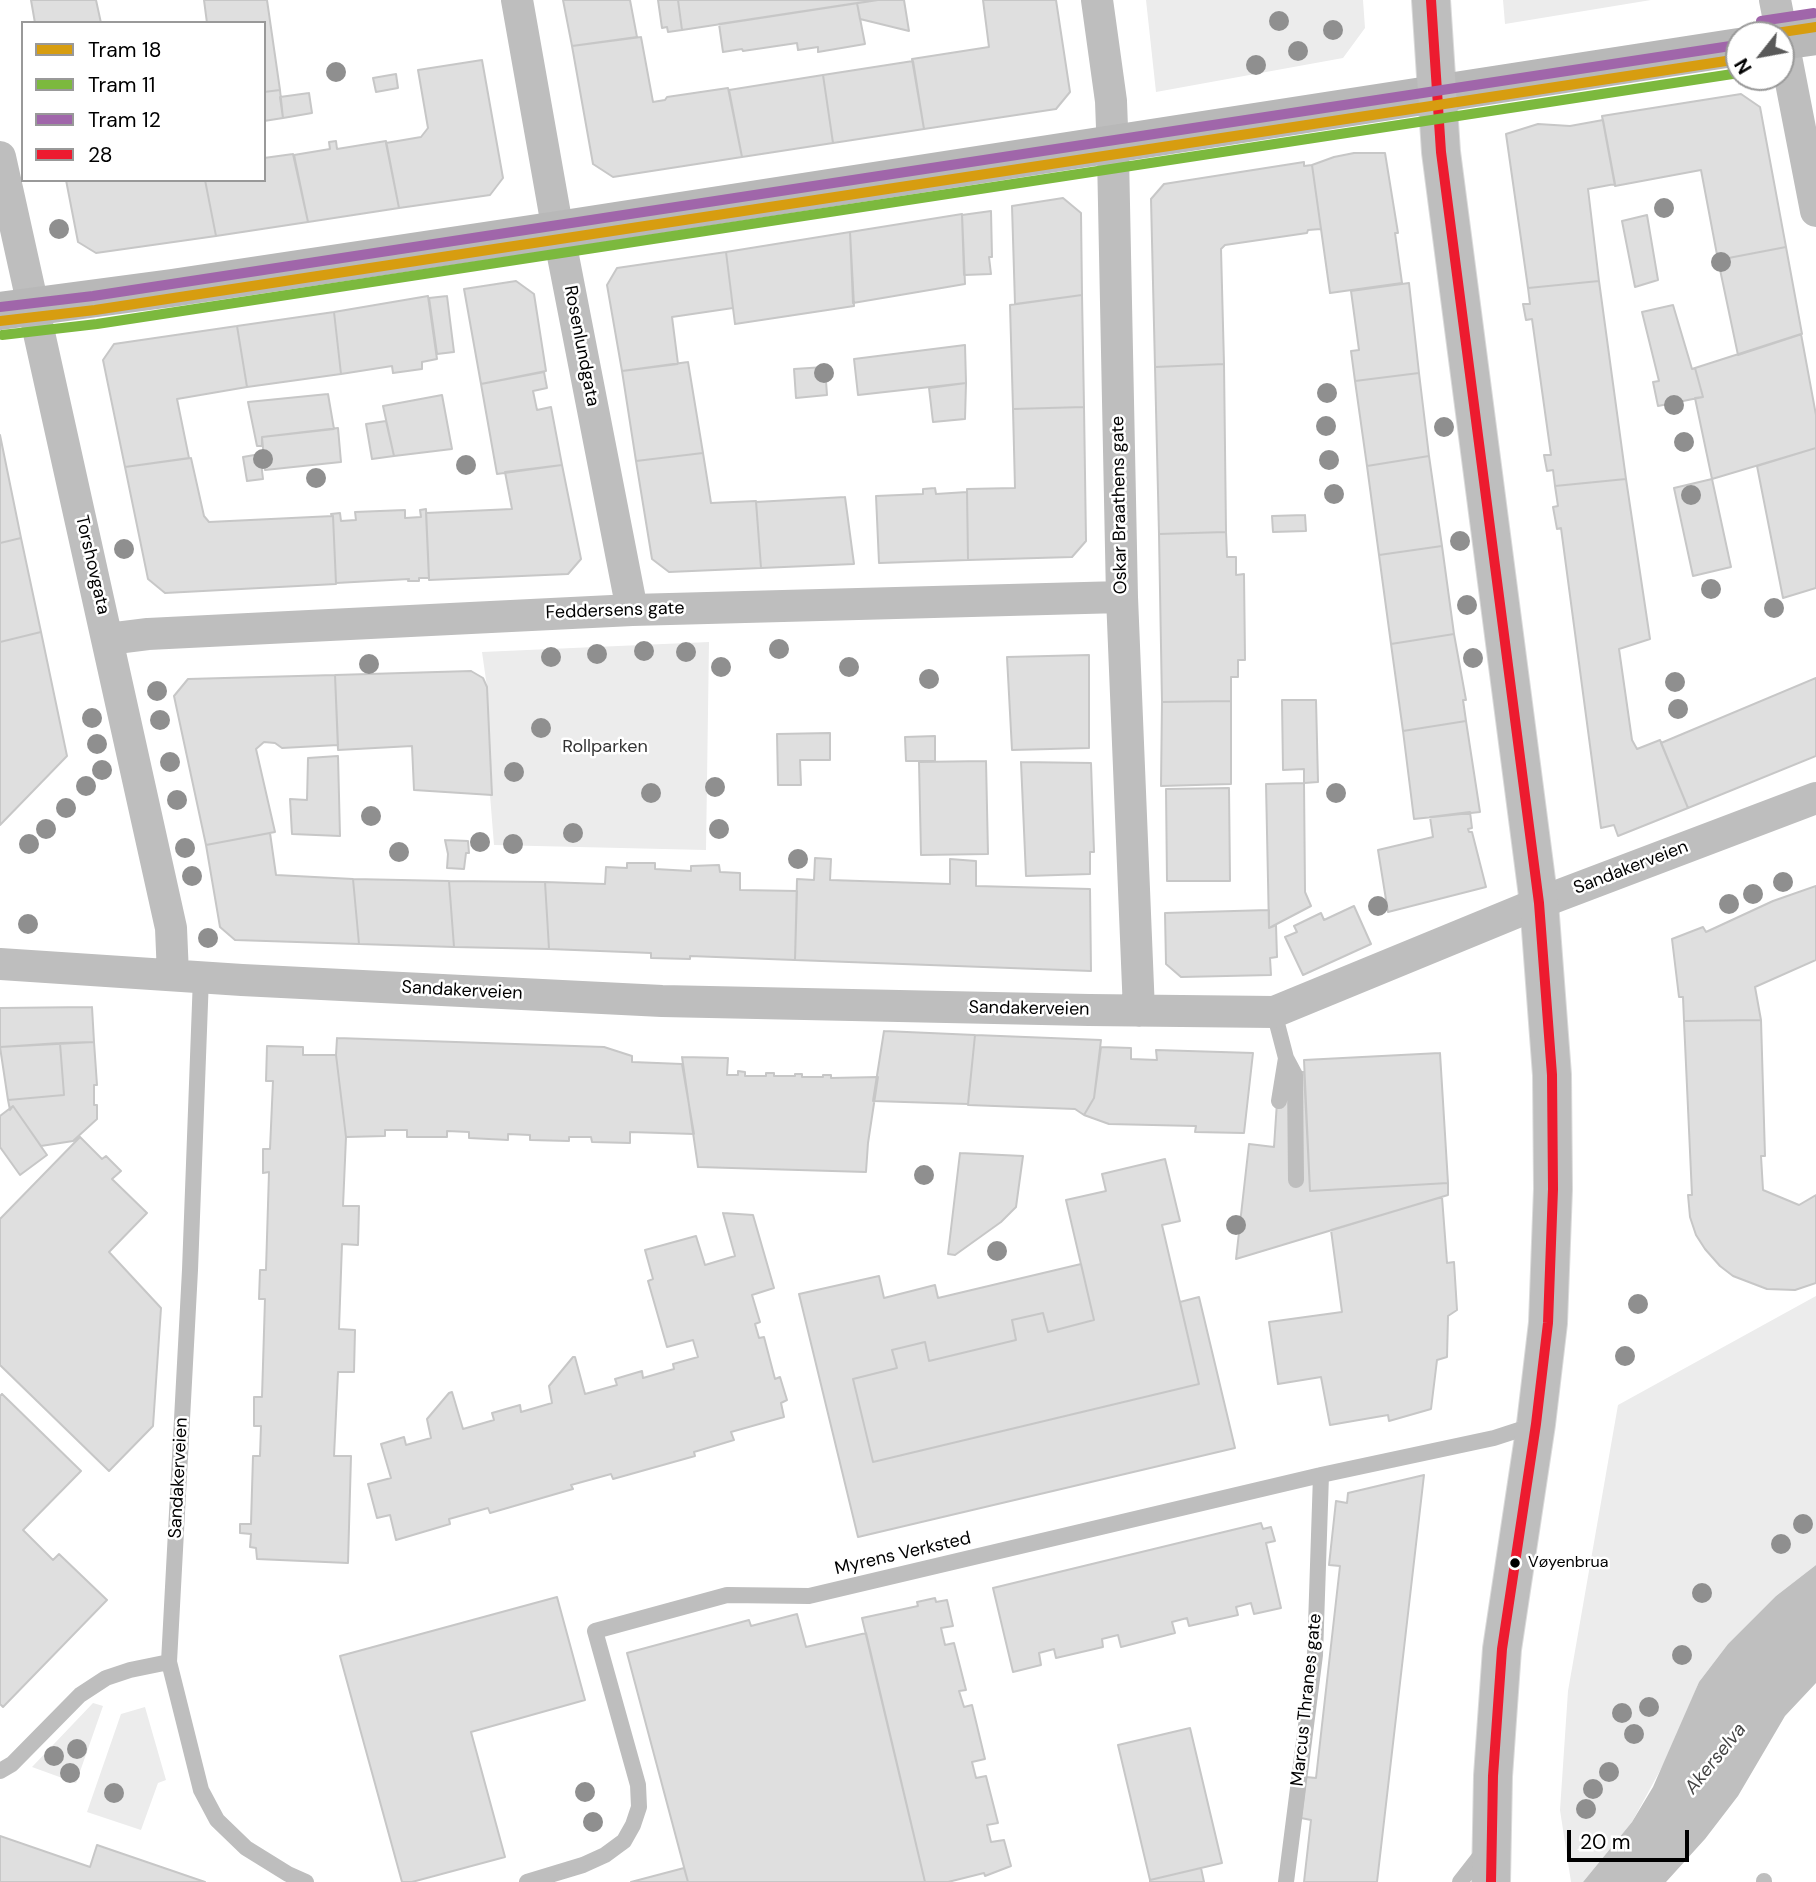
<!DOCTYPE html>
<meta charset="utf-8">
<style>
body{margin:0}
#map{position:relative;width:1816px;height:1882px;overflow:hidden;background:#fff;font-family:"DM Sans",sans-serif}
canvas{display:block}
.legend{position:absolute;left:21px;top:21px;width:245px;height:161px;box-sizing:border-box;background:#fff;border:2px solid #999;margin:0;padding:9px 12px;list-style:none;font-size:21px;color:#000}
.legend li{display:flex;align-items:center;gap:14px;height:35px}
.legend b{width:35px;border:2px solid #999}
.north{position:absolute;left:1725px;top:21px;width:70px;height:70px;box-sizing:border-box;background:#fff;border:2px solid #999;border-radius:50%;rotate:239deg;font-size:19px;font-weight:700;line-height:28px;text-align:center;color:#000}
.north::after{content:'';display:block;margin:auto;width:24px;height:32px;background:#595959;clip-path:polygon(50% 0,100% 100%,50% 72%,0 100%)}
.scale{position:absolute;left:1567px;top:1830px;width:122px;height:32px;box-sizing:border-box;border:4px solid #000;border-top:0;padding-left:9px;font-size:21px;line-height:24px;white-space:nowrap;color:#000;-webkit-text-stroke:5px #fff;paint-order:stroke}
</style>
<div id="map">
<canvas width="1816" height="1882"></canvas>
<ul class="legend">
<li><b style="height:9px;background:#d79d10"></b>Tram 18</li>
<li><b style="height:9px;background:#7cb93e"></b>Tram 11</li>
<li><b style="height:9px;background:#a066aa"></b>Tram 12</li>
<li><b style="height:9px;background:#ed1b2f"></b>28</li>
</ul>
<div class="north">N</div>
<div class="scale">20 m</div>
</div>
<script>
const context = document.querySelector('canvas').getContext('2d');
context.lineJoin = 'round';
function fillPath(path, color) { context.fillStyle = color; context.fill(path, 'evenodd'); }
const poly = rows => new Path2D(rows.map(r => 'M' + r).join(''));
function trace(path, color, width, dash) { context.strokeStyle = color; context.lineWidth = width; context.lineCap = dash ? 'butt' : 'round'; context.setLineDash(dash || []); context.stroke(path); }
function drawText(font, color, halo, rows, align = 'center') {
  context.font = font + ' "DM Sans",sans-serif'; context.lineWidth = 5; context.setLineDash([]); context.textBaseline = 'middle'; context.strokeStyle = halo; context.fillStyle = color; for (const [text, x, y, turn = 0] of rows) {
    context.save(); context.translate(x, y); context.rotate((+turn || 0) * Math.PI / 180); context.textAlign = isNaN(turn) ? turn : align; if (halo) context.strokeText(text, 0, 0); context.fillText(text, 0, 0); context.restore();
  }
}
fillPath(poly([
 [1146,0,1363,0,1365,28,1343,58,1156,92],
 [1503,0,1651,0,1505,24],
 [709,642,706,850,494,845,490,795,487,687,482,652],
 [1816,1296,1816,1565,1776,1596,1728,1644,1699,1682,1669,1754,1632,1822,1583,1882,1571,1882,1560,1810,1568,1691,1618,1405],
 [93,1703,103,1706,76,1783,32,1767],
 [145,1707,166,1780,158,1783,141,1830,87,1812,121,1714]
]), '#ececec');
fillPath(poly([
 [1816,1565,1816,1683,1785,1716,1738,1796,1705,1839,1666,1882,1583,1882,1632,1822,1653,1787,1699,1682,1728,1644,1776,1596]
]), '#bfbfbf');
const building = poly([
 [31,0,96,0,101,23,35,23,31,0],
 [204,0,267,0,280,90,264,92,264,23,207,23,204,0],
 [563,0,630,0,637,37,572,46,563,0],
 [658,0,678,0,682,30,668,32,667,27,662,28,658,0],
 [678,0,878,0,682,30,678,0],
 [878,0,904,0,909,31,860,19,857,3,878,0],
 [983,0,1056,0,1070,92,1056,109,924,129,912,59,989,47,983,0],
 [857,3,865,44,818,52,818,47,798,50,797,43,743,51,742,49,723,52,719,24,857,3],
 [641,37,653,102,665,100,667,97,728,88,742,157,613,177,593,164,572,46,641,37],
 [482,60,503,178,490,195,399,208,386,143,421,137,428,128,418,70,482,60],
 [913,61,924,129,833,143,823,75,913,61],
 [396,74,398,88,376,92,373,78,396,74],
 [823,75,833,143,742,157,729,90,823,75],
 [280,90,283,118,264,121,264,92,280,90],
 [309,93,312,113,283,118,280,97,309,93],
 [1741,94,1760,107,1786,247,1718,260,1701,170,1615,186,1602,116,1741,94],
 [1603,120,1615,184,1588,189,1599,281,1528,288,1506,134,1538,124,1570,126,1603,120],
 [336,141,337,149,386,141,399,208,308,222,294,155,330,149,329,142,336,141],
 [1354,153,1385,153,1398,233,1395,233,1402,283,1330,293,1312,165,1334,157,1354,153],
 [293,154,308,222,216,236,205,180,264,180,264,158,293,154],
 [1304,162,1304,166,1312,165,1321,229,1308,230,1307,233,1225,245,1221,249,1224,364,1155,367,1151,199,1164,184,1304,162],
 [66,180,205,180,216,236,96,253,78,242,66,180],
 [1063,198,1081,213,1082,295,1015,304,1012,206,1063,198],
 [991,211,992,257,989,257,991,274,964,275,962,215,991,211],
 [962,214,965,284,853,303,850,232,962,214],
 [1647,215,1658,280,1635,287,1622,221,1647,215],
 [850,232,854,306,735,324,726,252,850,232],
 [1786,247,1802,334,1738,355,1718,260,1786,247],
 [726,252,733,308,672,317,678,364,622,371,607,285,617,268,726,252],
 [516,281,534,294,546,371,481,384,464,289,516,281],
 [1599,281,1626,479,1555,486,1553,470,1547,471,1544,455,1551,455,1532,319,1526,320,1523,304,1530,304,1528,288,1599,281],
 [1409,283,1419,373,1355,381,1351,351,1359,350,1351,291,1409,283],
 [1082,295,1084,407,1013,409,1010,305,1082,295],
 [428,296,437,359,422,362,422,369,393,373,392,366,341,374,334,312,428,296],
 [447,296,454,352,437,354,429,298,447,296],
 [1673,305,1692,369,1695,368,1703,397,1658,406,1653,382,1659,381,1642,312,1673,305],
 [334,312,341,374,247,387,237,326,334,312],
 [237,326,247,387,177,399,189,458,125,467,103,360,114,344,237,326],
 [1801,334,1816,415,1816,448,1712,479,1695,398,1703,397,1695,368,1801,334],
 [965,345,966,383,858,395,854,359,965,345],
 [688,362,703,453,636,461,622,371,688,362],
 [1224,364,1226,532,1159,534,1155,367,1224,364],
 [825,367,827,395,796,398,794,369,825,367],
 [544,372,547,388,533,391,537,410,551,407,562,465,497,474,481,384,544,372],
 [1419,373,1429,456,1367,466,1355,381,1419,373],
 [966,383,965,419,933,422,929,388,966,383],
 [328,394,334,429,262,437,262,446,257,446,248,402,328,394],
 [442,395,452,449,394,456,383,406,442,395],
 [1084,407,1086,541,1072,557,968,560,967,489,1015,488,1013,409,1084,407],
 [386,421,394,456,372,459,366,424,386,421],
 [338,428,341,462,265,470,262,437,338,428],
 [0,435,21,538,0,543,0,435],
 [1816,448,1816,588,1783,598,1757,466,1816,448],
 [703,453,711,503,756,501,761,568,669,572,652,559,636,461,703,453],
 [260,454,263,479,247,481,243,457,260,454],
 [1429,456,1442,546,1379,555,1367,466,1429,456],
 [191,458,204,516,209,522,333,516,336,584,165,593,148,579,125,467,191,458],
 [562,465,581,559,568,574,429,580,426,513,512,509,505,472,562,465],
 [1626,479,1650,639,1619,649,1632,740,1637,749,1660,740,1688,808,1618,836,1614,825,1601,828,1561,528,1557,529,1553,507,1558,506,1555,486,1626,479],
 [1712,479,1731,567,1693,576,1674,488,1712,479],
 [935,488,936,494,967,492,968,560,879,563,876,496,923,494,923,489,935,488],
 [845,497,854,564,761,568,756,502,845,497],
 [426,509,429,578,419,578,419,581,408,581,409,579,336,583,333,516,331,514,340,513,341,521,356,520,355,512,405,510,405,518,421,517,420,510,426,509],
 [1305,515,1306,531,1273,532,1272,516,1305,515],
 [1226,532,1227,557,1236,557,1236,575,1244,574,1245,660,1238,660,1238,677,1231,677,1231,701,1162,702,1159,534,1226,532],
 [21,538,41,632,0,642,0,543,21,538],
 [1442,546,1454,634,1391,644,1379,555,1442,546],
 [41,632,67,756,0,825,0,642,41,632],
 [1454,634,1466,700,1463,700,1466,721,1403,731,1391,644,1454,634],
 [1089,655,1089,748,1012,750,1007,657,1089,655],
 [471,671,483,678,487,687,492,795,414,790,412,746,338,750,335,675,471,671],
 [335,675,338,745,282,748,275,743,264,742,256,749,275,832,206,845,174,696,188,679,335,675],
 [1816,678,1816,756,1688,808,1661,743,1816,678],
 [1282,700,1316,700,1318,782,1304,783,1304,769,1283,770,1282,700],
 [1231,701,1231,784,1161,786,1162,702,1231,701],
 [1466,721,1480,812,1414,819,1403,731,1466,721],
 [830,733,830,760,800,760,801,785,778,785,777,734,830,733],
 [935,736,935,761,906,761,905,737,935,736],
 [338,756,340,836,292,834,290,799,307,800,308,758,338,756],
 [986,761,988,854,921,855,919,762,986,761],
 [1021,762,1091,763,1094,852,1090,852,1090,874,1026,876,1021,762],
 [1304,783,1305,892,1311,906,1269,928,1266,784,1304,783],
 [1229,788,1230,881,1167,881,1166,789,1229,788],
 [1470,812,1472,828,1468,829,1469,832,1472,832,1486,887,1388,912,1378,850,1433,837,1430,817,1470,812],
 [270,833,276,875,353,879,359,944,235,940,220,927,206,845,270,833],
 [445,840,468,841,469,853,466,853,464,869,447,868,448,854,445,840],
 [815,858,831,859,830,880,950,884,950,859,976,861,976,886,1090,889,1091,971,795,960,797,879,814,880,815,858],
 [627,863,655,863,655,869,691,871,691,866,719,865,720,872,740,873,740,890,797,891,795,960,690,956,690,959,651,958,651,953,549,949,545,882,605,884,606,867,627,868,627,863],
 [353,879,449,881,454,947,359,944,353,879],
 [449,881,545,882,549,949,454,947,449,881],
 [1816,886,1816,960,1755,987,1761,1020,1684,1021,1683,997,1679,997,1672,939,1703,927,1706,932,1773,901,1816,886],
 [1354,906,1371,944,1303,975,1285,937,1297,932,1294,926,1321,913,1324,920,1354,906],
 [1269,910,1269,928,1276,925,1277,957,1270,958,1271,975,1181,977,1166,964,1165,913,1269,910],
 [92,1007,94,1042,0,1047,0,1008,92,1007],
 [1761,1020,1765,1156,1761,1156,1763,1190,1799,1205,1816,1195,1816,1283,1795,1290,1767,1289,1733,1276,1720,1266,1705,1249,1696,1235,1690,1217,1688,1195,1692,1195,1684,1021,1761,1020],
 [884,1031,975,1035,968,1104,873,1101,884,1031],
 [975,1035,1101,1040,1094,1098,1084,1115,1075,1109,968,1105,975,1035],
 [337,1038,604,1047,632,1056,632,1062,682,1064,694,1134,630,1132,630,1143,592,1142,591,1137,569,1137,569,1141,530,1140,530,1135,508,1134,508,1140,469,1138,469,1132,447,1131,447,1137,407,1137,407,1130,385,1130,385,1136,346,1137,336,1055,337,1038],
 [94,1042,97,1085,94,1085,94,1105,97,1105,97,1119,73,1141,41,1146,13,1106,10,1110,8,1100,64,1095,60,1043,94,1042],
 [60,1043,64,1095,8,1100,0,1047,60,1043],
 [267,1046,303,1047,303,1055,336,1055,346,1137,343,1206,359,1206,358,1245,342,1244,339,1329,355,1330,354,1372,338,1372,334,1456,351,1456,348,1563,257,1559,256,1548,250,1547,251,1534,240,1533,240,1524,251,1524,253,1456,260,1456,261,1426,254,1426,254,1397,262,1397,265,1299,259,1299,260,1270,266,1270,269,1172,263,1173,263,1149,270,1149,273,1081,266,1081,267,1046],
 [1101,1047,1131,1048,1131,1059,1157,1060,1156,1050,1253,1053,1244,1133,1195,1132,1196,1126,1109,1124,1084,1115,1094,1098,1101,1047],
 [1440,1053,1448,1183,1310,1191,1304,1060,1440,1053],
 [682,1057,728,1058,727,1075,738,1075,738,1071,745,1072,745,1076,766,1076,766,1073,774,1073,774,1076,795,1076,795,1074,802,1074,802,1077,823,1077,823,1075,831,1075,831,1078,878,1077,868,1143,866,1172,698,1167,682,1057],
 [1279,1072,1304,1072,1310,1191,1448,1183,1448,1195,1236,1259,1249,1144,1274,1147,1279,1072],
 [13,1106,47,1155,20,1175,0,1147,0,1116,13,1106],
 [80,1137,102,1159,106,1156,121,1171,112,1179,147,1213,109,1252,161,1308,153,1426,109,1471,0,1365,0,1219,80,1137],
 [960,1153,1023,1156,1016,1207,1001,1222,955,1255,948,1254,960,1153],
 [1165,1159,1180,1221,1162,1225,1199,1384,873,1462,853,1379,897,1368,892,1350,925,1342,929,1361,1016,1340,1012,1320,1043,1313,1048,1332,1094,1320,1066,1200,1106,1191,1102,1174,1165,1159],
 [1442,1197,1447,1263,1454,1262,1457,1310,1448,1316,1447,1357,1437,1360,1431,1409,1389,1421,1388,1415,1330,1425,1321,1377,1278,1384,1269,1322,1342,1312,1331,1230,1442,1197],
 [723,1213,753,1215,774,1288,752,1295,760,1322,755,1324,759,1338,764,1337,775,1379,780,1377,787,1400,781,1403,784,1417,731,1432,734,1440,694,1452,695,1456,613,1479,611,1474,571,1485,573,1489,490,1513,488,1508,449,1519,450,1524,396,1540,390,1515,377,1518,368,1484,391,1478,381,1444,404,1437,406,1445,431,1438,427,1419,449,1393,452,1392,463,1429,494,1420,492,1413,520,1405,521,1412,552,1403,549,1386,573,1357,575,1357,585,1394,617,1385,615,1379,642,1371,643,1378,674,1369,673,1364,698,1357,693,1340,667,1347,648,1281,653,1279,645,1250,696,1236,705,1265,735,1256,723,1213],
 [1081,1264,1094,1320,1048,1332,1043,1313,1012,1320,1016,1340,929,1361,925,1342,892,1350,897,1368,853,1379,873,1462,1199,1384,1180,1302,1199,1297,1235,1448,858,1537,799,1294,879,1276,884,1298,935,1285,938,1298,1081,1264],
 [2,1394,81,1471,23,1530,53,1560,59,1554,107,1600,3,1707,0,1704,0,1396,2,1394],
 [1424,1475,1377,1882,1304,1882,1311,1820,1301,1818,1306,1777,1316,1778,1340,1566,1329,1565,1336,1501,1347,1503,1348,1493,1424,1475],
 [1261,1523,1263,1529,1271,1527,1275,1541,1266,1543,1281,1608,1254,1614,1251,1603,1236,1607,1238,1615,1189,1626,1187,1618,1172,1622,1175,1633,1121,1647,1118,1635,1102,1639,1103,1647,1056,1658,1054,1649,1039,1653,1041,1665,1013,1672,993,1588,1261,1523],
 [557,1597,585,1700,471,1732,505,1857,412,1882,402,1882,340,1656,557,1597],
 [935,1598,936,1602,947,1600,953,1626,941,1628,945,1645,954,1643,966,1690,959,1691,964,1707,972,1705,985,1759,972,1762,976,1778,986,1776,998,1823,987,1825,991,1842,1004,1840,1011,1866,985,1876,984,1873,948,1882,925,1882,862,1618,918,1606,917,1602,935,1598],
 [797,1614,806,1647,866,1633,925,1882,688,1882,627,1653,749,1620,751,1626,797,1614],
 [1190,1728,1222,1863,1150,1880,1118,1745,1190,1728],
 [0,1836,90,1867,97,1845,205,1882,0,1882,0,1836],
 [684,1868,688,1882,631,1882,684,1868],
 [1201,1868,1204,1882,1150,1882,1150,1880,1201,1868]
]);
fillPath(building, '#dfdfdf');
trace(building, '#c7c7c7', 2);
const primary = poly([
 [1431,0,1441,152,1539,903,1552,1075,1553,1189,1548,1323,1536,1424,1502,1649,1493,1776,1491,1882]
]);
trace(primary, '#dbdbdb', 40);
trace(poly([
 [201,977,190,1270,169,1662,201,1790,217,1820,246,1848,288,1874,306,1882],
 [1274,1012,1286,1058,1279,1101],
 [1286,1058,1295,1075,1296,1180],
 [0,1771,12,1764,80,1695,106,1678,130,1670,169,1662],
 [1764,1881,1764,1882],
 [527,1882,583,1865,605,1855,624,1841,633,1825,639,1807,638,1785,595,1631,727,1595,809,1596,1321,1475,1494,1438,1534,1425],
 [1286,1882,1315,1655,1321,1475],
 [1460,1882,1485,1850]
]), '#bebebe', 16);
trace(poly([
 [517,0,556,220,632,610],
 [1097,0,1111,101,1113,155,1122,597,1139,1011],
 [1775,0,1816,211],
 [0,157,171,928,173,975],
 [108,639,148,634,632,610,1122,597],
 [0,964,242,980,662,1001,1089,1010,1274,1012,1539,903,1816,798]
]), '#bebebe', 32);
trace(poly([
 [1781,41,1816,36],
 [0,311,172,288,558,230,1739,47]
]), '#b8b8b8', 38);
trace(primary, '#bebebe', 38);
trace(poly([
 [1431,0,1441,152,1539,903,1552,1075,1553,1189,1548,1323,1536,1424,1502,1649,1493,1776,1491,1882]
]), '#ed1b2f', 10);
trace(poly([
 [1763,35,1816,27],
 [0,321,95,310,1739,59]
]), '#d79d10', 10);
trace(poly([
 [2,335,97,324,1739,73]
]), '#7cb93e', 10);
trace(poly([
 [1761,21,1814,13],
 [0,307,93,296,1737,45]
]), '#a066aa', 10);
context.fillStyle = '#8f8f8f';
for (const [x, y] of [
 [1279,21],
 [1333,30],
 [1298,51],
 [1256,65],
 [336,72],
 [1664,208],
 [59,229],
 [1721,262],
 [824,373],
 [1327,393],
 [1674,405],
 [1326,426],
 [1444,427],
 [1684,442],
 [263,459],
 [1329,460],
 [466,465],
 [316,478],
 [1334,494],
 [1691,495],
 [1460,541],
 [124,549],
 [1711,589],
 [1467,605],
 [1774,608],
 [779,649],
 [644,651],
 [686,652],
 [597,654],
 [551,657],
 [1473,658],
 [369,664],
 [721,667],
 [849,667],
 [929,679],
 [1675,682],
 [157,691],
 [1678,709],
 [92,718],
 [160,720],
 [541,728],
 [97,744],
 [170,762],
 [102,770],
 [514,772],
 [86,786],
 [715,787],
 [651,793],
 [1336,793],
 [177,800],
 [66,808],
 [371,816],
 [46,829],
 [719,829],
 [573,833],
 [480,842],
 [29,844],
 [513,844],
 [185,848],
 [399,852],
 [798,859],
 [192,876],
 [1783,882],
 [1753,894],
 [1729,904],
 [1378,906],
 [28,924],
 [208,938],
 [924,1175],
 [1236,1225],
 [997,1251],
 [1638,1304],
 [1625,1356],
 [1803,1524],
 [1781,1544],
 [1702,1593],
 [1682,1655],
 [1649,1707],
 [1622,1713],
 [1634,1734],
 [77,1749],
 [54,1756],
 [1609,1772],
 [70,1773],
 [1593,1789],
 [585,1792],
 [114,1793],
 [1586,1809],
 [593,1822]
]) { context.beginPath(); context.arc(x, y, 10, 0, 2 * Math.PI); context.fill(); }
for (const [x, y, r, color] of [
 [1515,1563,6,"#000"]
]) { const dot = new Path2D(); dot.arc(x, y, r, 0, 2 * Math.PI); context.fillStyle = color; context.fill(dot); trace(dot, '#fff', 2.5); }
drawText('16px', '#000', '#fff', [
 ["Vøyenbrua",1528,1563]
], 'left');
drawText('18px', '#000', '#fff', [
 ["Rosenlundgata",581,346,79],
 ["Oskar Braathens gate",1120,505,-91],
 ["Torshovgata",92,565,77],
 ["Feddersens gate",615,611,-2],
 ["Sandakerveien",1631,868,-21],
 ["Sandakerveien",462,991,3],
 ["Sandakerveien",1029,1009,1],
 ["Sandakerveien",179,1478,-87],
 ["Myrens Verksted",903,1554,-13],
 ["Marcus Thranes gate",1307,1700,-84]
]);
drawText('18px', '#333', '#fff', [
 ["Rollparken",605,747]
]);
drawText('italic 19px', '#444', '#fff', [
 ["Akerselva",1716,1759,-51]
]);
</script>
